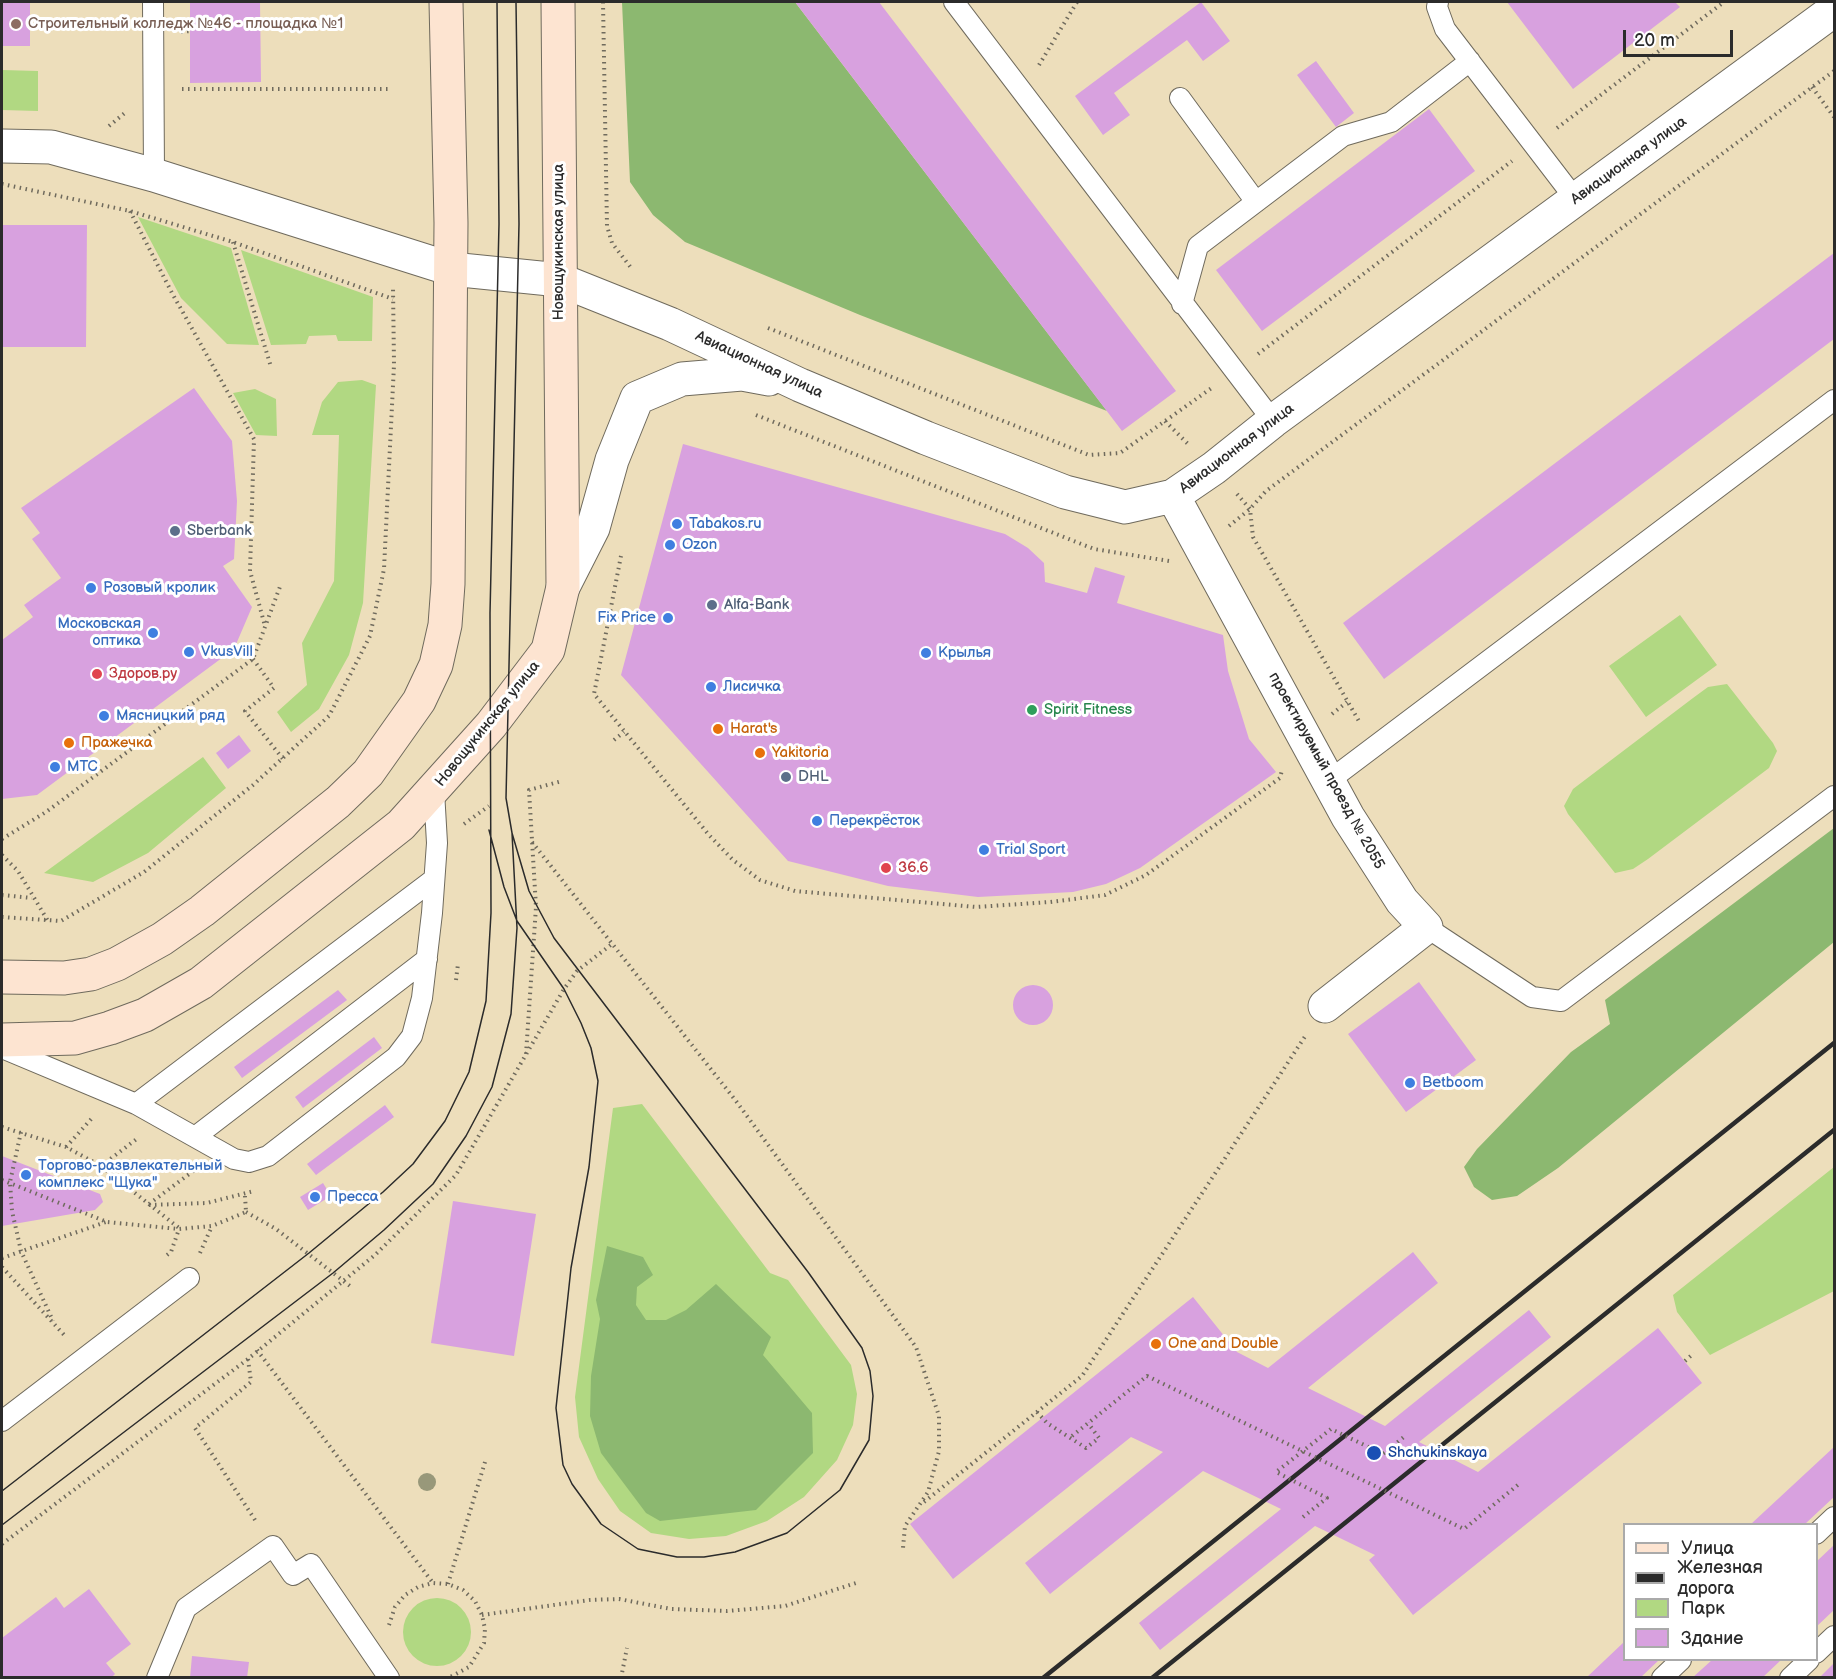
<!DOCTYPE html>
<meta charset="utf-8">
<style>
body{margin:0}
#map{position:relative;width:1836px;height:1679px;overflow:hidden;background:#eddebb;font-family:"Balsamiq Sans",sans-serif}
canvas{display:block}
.frame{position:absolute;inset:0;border:3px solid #2b2b2b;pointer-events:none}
.legend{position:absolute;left:1623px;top:1523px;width:195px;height:138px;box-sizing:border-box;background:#fff;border:2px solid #aaa;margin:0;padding:8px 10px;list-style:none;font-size:18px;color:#2b2b2b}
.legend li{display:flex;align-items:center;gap:12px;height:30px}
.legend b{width:30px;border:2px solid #aaa}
.scale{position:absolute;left:1623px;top:30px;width:110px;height:27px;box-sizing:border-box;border:3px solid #2b2b2b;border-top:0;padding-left:8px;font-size:18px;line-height:21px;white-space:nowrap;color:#2b2b2b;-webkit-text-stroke:4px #fff;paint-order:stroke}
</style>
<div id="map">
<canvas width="1836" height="1679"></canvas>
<div class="frame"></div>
<ul class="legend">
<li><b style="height:8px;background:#fde4d1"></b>Улица</li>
<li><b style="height:8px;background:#2b2b2b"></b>Железная дорога</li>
<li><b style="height:16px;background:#b1d882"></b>Парк</li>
<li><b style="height:16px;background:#d8a1df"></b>Здание</li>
</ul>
<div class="scale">20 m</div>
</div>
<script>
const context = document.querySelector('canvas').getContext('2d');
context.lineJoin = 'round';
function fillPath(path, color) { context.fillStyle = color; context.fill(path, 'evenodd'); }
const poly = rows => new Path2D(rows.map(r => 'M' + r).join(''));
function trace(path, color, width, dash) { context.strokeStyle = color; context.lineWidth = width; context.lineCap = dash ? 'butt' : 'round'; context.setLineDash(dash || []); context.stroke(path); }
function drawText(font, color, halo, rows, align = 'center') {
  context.font = font + ' "Balsamiq Sans",sans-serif'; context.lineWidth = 6; context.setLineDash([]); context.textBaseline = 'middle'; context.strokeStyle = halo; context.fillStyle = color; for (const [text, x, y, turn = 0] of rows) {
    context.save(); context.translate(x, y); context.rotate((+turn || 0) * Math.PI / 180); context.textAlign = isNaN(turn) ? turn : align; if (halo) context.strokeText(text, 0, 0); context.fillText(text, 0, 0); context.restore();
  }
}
fillPath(poly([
 [2,70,38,71,38,111,2,110],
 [138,217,231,248,259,345,227,344,181,298],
 [241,250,373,297,372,341,338,341,336,335,309,336,306,344,271,345],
 [362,380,376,385,363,603,349,655,319,709,291,732,277,712,307,685,302,643,334,581,339,435,312,435,322,402,338,382],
 [255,389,276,399,277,436,256,435,233,393],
 [1680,615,1717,665,1646,717,1609,666],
 [1727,684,1773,743,1777,751,1769,768,1648,859,1633,869,1615,873,1568,814,1564,806,1573,789,1693,698,1708,687],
 [203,757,226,788,148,853,93,882,44,873],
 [642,1104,770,1273,788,1280,851,1365,857,1394,853,1425,837,1460,804,1497,767,1521,726,1536,689,1539,651,1533,620,1511,598,1479,579,1437,575,1397,613,1108],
 [1834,1167,1834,1291,1710,1355,1677,1312,1673,1295],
 '403 1632a34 34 0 1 1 68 0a34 34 0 1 1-68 0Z'
]), '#b1d882');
fillPath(poly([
 [622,2,795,2,1107,411,860,315,685,242,653,215,630,182],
 [1834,828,1834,942,1558,1168,1517,1196,1492,1200,1474,1187,1464,1167,1477,1149,1571,1052,1610,1024,1605,1000],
 [607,1246,643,1257,653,1275,637,1287,636,1305,646,1320,666,1320,686,1310,716,1284,771,1337,763,1355,812,1413,813,1453,756,1510,660,1521,646,1513,601,1453,590,1416,591,1376,600,1319,596,1300]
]), '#8cb870');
fillPath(poly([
 [2,2,30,2,30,46,2,46],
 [190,2,260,2,261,82,190,83],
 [795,2,879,2,1176,391,1122,431],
 [1201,2,1230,41,1203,61,1187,40,1114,93,1130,115,1103,135,1075,96],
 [1507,2,1675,2,1680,7,1573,89],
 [1316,61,1354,113,1336,127,1297,75],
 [1429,109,1475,171,1262,331,1216,270],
 [2,225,87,225,86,347,2,347],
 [1834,253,1834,339,1384,679,1343,623],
 [194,388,232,441,237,501,234,559,223,566,252,607,234,649,37,795,2,799,2,640,33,617,24,605,61,578,32,539,40,533,21,508],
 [683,444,1005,534,1028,548,1044,563,1045,582,1087,593,1095,567,1125,576,1117,603,1223,635,1228,671,1249,739,1276,772,1140,868,1106,884,1073,892,978,897,888,886,788,861,621,675],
 [239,735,251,751,228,769,216,753],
 [1419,982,1476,1060,1406,1112,1348,1034],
 '1013 1005a20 20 0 1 1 40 0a20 20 0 1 1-40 0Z',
 [338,990,347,1000,242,1078,234,1067],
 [374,1037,382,1048,303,1108,295,1097],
 [385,1105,394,1117,316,1175,307,1164],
 [2,1156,100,1194,103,1202,95,1210,2,1226],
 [323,1183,331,1196,308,1210,300,1197],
 [453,1201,536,1214,514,1356,431,1343],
 [1413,1252,1438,1283,1308,1388,1385,1426,1529,1310,1551,1337,1419,1442,1478,1472,1658,1328,1702,1383,1413,1615,1369,1560,1375,1555,1315,1526,1160,1650,1139,1623,1281,1509,1203,1471,1050,1594,1025,1563,1163,1452,1131,1437,953,1579,910,1524,1193,1297,1237,1352,1268,1368],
 [1834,1447,1834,1497,1805,1524,1751,1524],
 [1834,1545,1834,1610,1816,1627,1816,1562],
 [89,1589,131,1644,106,1663,115,1674,111,1678,2,1678,2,1638,56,1597,64,1608],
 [1624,1642,1624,1660,1659,1660,1640,1678,1586,1678],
 [192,1656,249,1662,247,1678,190,1678],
 [1712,1660,1781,1660,1762,1678,1692,1678],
 [1834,1663,1834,1678,1819,1678]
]), '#d8a1df');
const service = poly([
 [153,2,154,175],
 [954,2,1273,421],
 [1438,2,1437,7,1445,29,1576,200],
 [1180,98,1256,202],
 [1182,304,1198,246,1343,136,1391,122,1470,61],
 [1330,780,1834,400],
 [1426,927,1532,997,1561,1001,1834,796],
 [2,1048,136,1104,234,1159,249,1162,268,1156,396,1057,412,1036,422,998,432,913,437,843,434,791],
 [136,1104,434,879],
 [195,1137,427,959],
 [2,1421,189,1278],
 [1816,1534,1834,1517],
 [1816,1653,1834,1636],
 [157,1678,186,1608,273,1546,293,1575,311,1564,389,1678],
 [1662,1678,1681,1660],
 [1790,1678,1809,1660]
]);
const minor = poly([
 [2,146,51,147,154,175,451,269,560,280,670,324,800,385,926,438,1065,492,1125,507,1173,496,1214,468,1273,421,1834,10],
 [1173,496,1348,817,1402,901,1426,927,1325,1006],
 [563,587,593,528,612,460,637,398,682,379,742,374,769,379]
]);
const secondary = poly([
 [2,977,64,978,91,974,117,964,162,939,202,911,338,802,368,773,419,701,436,665,445,625,448,584,451,223,446,2],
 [2,1040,75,1038,110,1028,145,1015,201,983,401,825,491,725,548,650,563,587,558,2]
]);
trace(service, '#6f6a5d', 22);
trace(minor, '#6f6a5d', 35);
trace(secondary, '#6f6a5d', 35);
trace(poly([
 [603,2,607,226,612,243,632,269],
 [181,32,190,31],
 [1039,65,1077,2],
 [1812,87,1834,117],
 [182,89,391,89],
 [109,126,126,112],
 [1557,128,1724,2],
 [2,184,130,211,233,242,393,299],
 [130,211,172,293,254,439,250,571,265,626],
 [233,242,271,367],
 [768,328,1089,455,1120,453,1213,387],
 [1258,354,1512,161],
 [756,415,1094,549,1169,561],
 [1165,421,1188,444],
 [1237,494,1250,509,1253,537,1360,723],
 [1229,526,1250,509,1266,491,1834,71],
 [621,556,594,694,709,835,733,860,760,880,795,891,976,907,1050,902,1105,895,1146,875,1280,778,1282,770],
 [253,659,274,688,245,711,283,759],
 [1332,714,1347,702],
 [614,740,624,732],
 [464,824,489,806],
 [2,839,46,812,253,659,281,584],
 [532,842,736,1101,916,1347,939,1416,939,1451,928,1492,905,1526,903,1548],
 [2,855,18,871,48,921],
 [2,895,32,898],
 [2,917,61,921,144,872,253,785,329,716,370,636,384,569,394,365,393,287],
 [456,980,458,964],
 [526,1054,536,907,529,790,562,781],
 [2,1127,66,1147,101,1166,179,1228],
 [21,1132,10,1182,12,1211,21,1251,53,1321],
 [66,1147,94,1116],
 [101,1166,138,1138],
 [2,1180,107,1222,179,1229,212,1226,246,1212],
 [245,1196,246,1212],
 [149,1204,196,1169],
 [149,1205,207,1203,254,1191],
 [246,1212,276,1229,350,1286],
 [200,1253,212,1226],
 [167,1255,171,1252,179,1229],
 [2,1258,106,1222],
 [2,1267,66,1337],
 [257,1350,433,1583],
 [248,1359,251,1382,195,1428,257,1523],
 [1685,1361,1694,1353],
 [1037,1412,1047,1423,1086,1448,1099,1438,1088,1423],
 [924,1502,1082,1376,1306,1035],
 [2,1544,248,1359,375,1255,456,1175,564,989,577,971,612,944],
 [448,1584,485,1462],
 [482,1615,590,1600,619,1599,671,1609,727,1611,785,1606,859,1582],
 [389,1625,395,1607,405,1595,418,1587,433,1583,448,1584,463,1590,475,1601,482,1615,485,1629,484,1643,469,1667,448,1678],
 [621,1678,627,1648]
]), '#6f6a5d', 4, [1.5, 4.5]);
trace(service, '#fff', 20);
trace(minor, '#fff', 33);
trace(secondary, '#fde4d1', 33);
trace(poly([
 [489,830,504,887,517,921,564,989,581,1023,591,1048,598,1081,589,1167,571,1268,556,1408,563,1465,572,1484,601,1524,638,1549,677,1557,704,1557,735,1552,787,1533,840,1490,869,1440,873,1396,870,1371,862,1348,808,1272,554,938,529,891,512,833],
 [2,1491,309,1253,383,1192,413,1164,445,1121,469,1072,486,1001,491,913,490,613,499,224,497,2],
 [2,1525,333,1273,384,1230,433,1184,466,1136,492,1087,511,1014,517,928,512,833,506,798,519,224,516,2]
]), '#2b2b2b', 1.5);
trace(poly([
 [1043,1678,1834,1043],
 [1152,1678,1834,1130]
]), '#2b2b2b', 4.5);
trace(poly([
 [1072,1436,1147,1376,1464,1529,1519,1484],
 [1303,1517,1327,1498,1276,1472,1285,1465,1331,1429,1383,1454,1405,1436]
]), '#6f6a5d', 4, [1.5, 4.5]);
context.fillStyle = '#98987a';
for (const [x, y] of [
 [427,1482]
]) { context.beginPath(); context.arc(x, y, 9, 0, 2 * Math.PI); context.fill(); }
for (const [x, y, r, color] of [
 [16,24,6,"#8d6e63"],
 [677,524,6,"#3f7fe0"],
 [175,531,6,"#5c6f8a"],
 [670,545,6,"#3f7fe0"],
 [91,588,6,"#3f7fe0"],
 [712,605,6,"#5c6f8a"],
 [668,618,6,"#3f7fe0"],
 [153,633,6,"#3f7fe0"],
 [189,652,6,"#3f7fe0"],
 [926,653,6,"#3f7fe0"],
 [97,674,6,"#e0444e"],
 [711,687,6,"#3f7fe0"],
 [1032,710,6,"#2e9e5b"],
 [104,716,6,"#3f7fe0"],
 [718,729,6,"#e8710a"],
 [69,743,6,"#e8710a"],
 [760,753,6,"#e8710a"],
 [55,767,6,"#3f7fe0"],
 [786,777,6,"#5c6f8a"],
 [817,821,6,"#3f7fe0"],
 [984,850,6,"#3f7fe0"],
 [886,868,6,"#e0444e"],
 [1410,1083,6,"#3f7fe0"],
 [26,1175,6,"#3f7fe0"],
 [315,1197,6,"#3f7fe0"],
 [1156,1344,6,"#e8710a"],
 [1374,1453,8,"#1a4fb4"]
]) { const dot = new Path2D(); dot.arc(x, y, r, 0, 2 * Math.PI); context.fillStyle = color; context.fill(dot); trace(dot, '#fff', 2); }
drawText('15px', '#785e54', '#fff', [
 ["Строительный колледж №46 - площадка №1",28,24]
], 'left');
drawText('15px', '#2b2b2b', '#fff', [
 ["Авиационная улица",1629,161,-36],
 ["Новощукинская улица",559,242,-90],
 ["Авиационная улица",759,365,25],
 ["Авиационная улица",1237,449,-37],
 ["Новощукинская улица",488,724,-51],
 ["проектируемый проезд № 2055",1326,771,61]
]);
drawText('15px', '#366cbe', '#fff', [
 ["Tabakos.ru",689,524],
 ["Ozon",682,545],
 ["Розовый кролик",103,588],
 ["Fix Price",656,618,"right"],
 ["Московская",141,624,"right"],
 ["оптика",141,641,"right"],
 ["VkusVill",201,652],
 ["Крылья",938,653],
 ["Лисичка",723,687],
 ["Мясницкий ряд",116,716],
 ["МТС",67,767],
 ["Перекрёсток",829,821],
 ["Trial Sport",996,850],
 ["Betboom",1422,1083],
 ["Торгово-развлекательный",38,1166],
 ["комплекс \"Щука\"",38,1183],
 ["Пресса",327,1197]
], 'left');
drawText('15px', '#4e5e75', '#fff', [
 ["Sberbank",187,531],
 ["Alfa-Bank",724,605],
 ["DHL",798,777]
], 'left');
drawText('15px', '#be3a42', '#fff', [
 ["Здоров.ру",109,674],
 ["36.6",898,868]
], 'left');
drawText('15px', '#27864d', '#fff', [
 ["Spirit Fitness",1044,710]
], 'left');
drawText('15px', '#c56008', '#fff', [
 ["Harat's",730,729],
 ["Пражечка",81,743],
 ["Yakitoria",772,753],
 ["One and Double",1168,1344]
], 'left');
drawText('15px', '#164399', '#fff', [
 ["Shchukinskaya",1388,1453]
], 'left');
</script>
